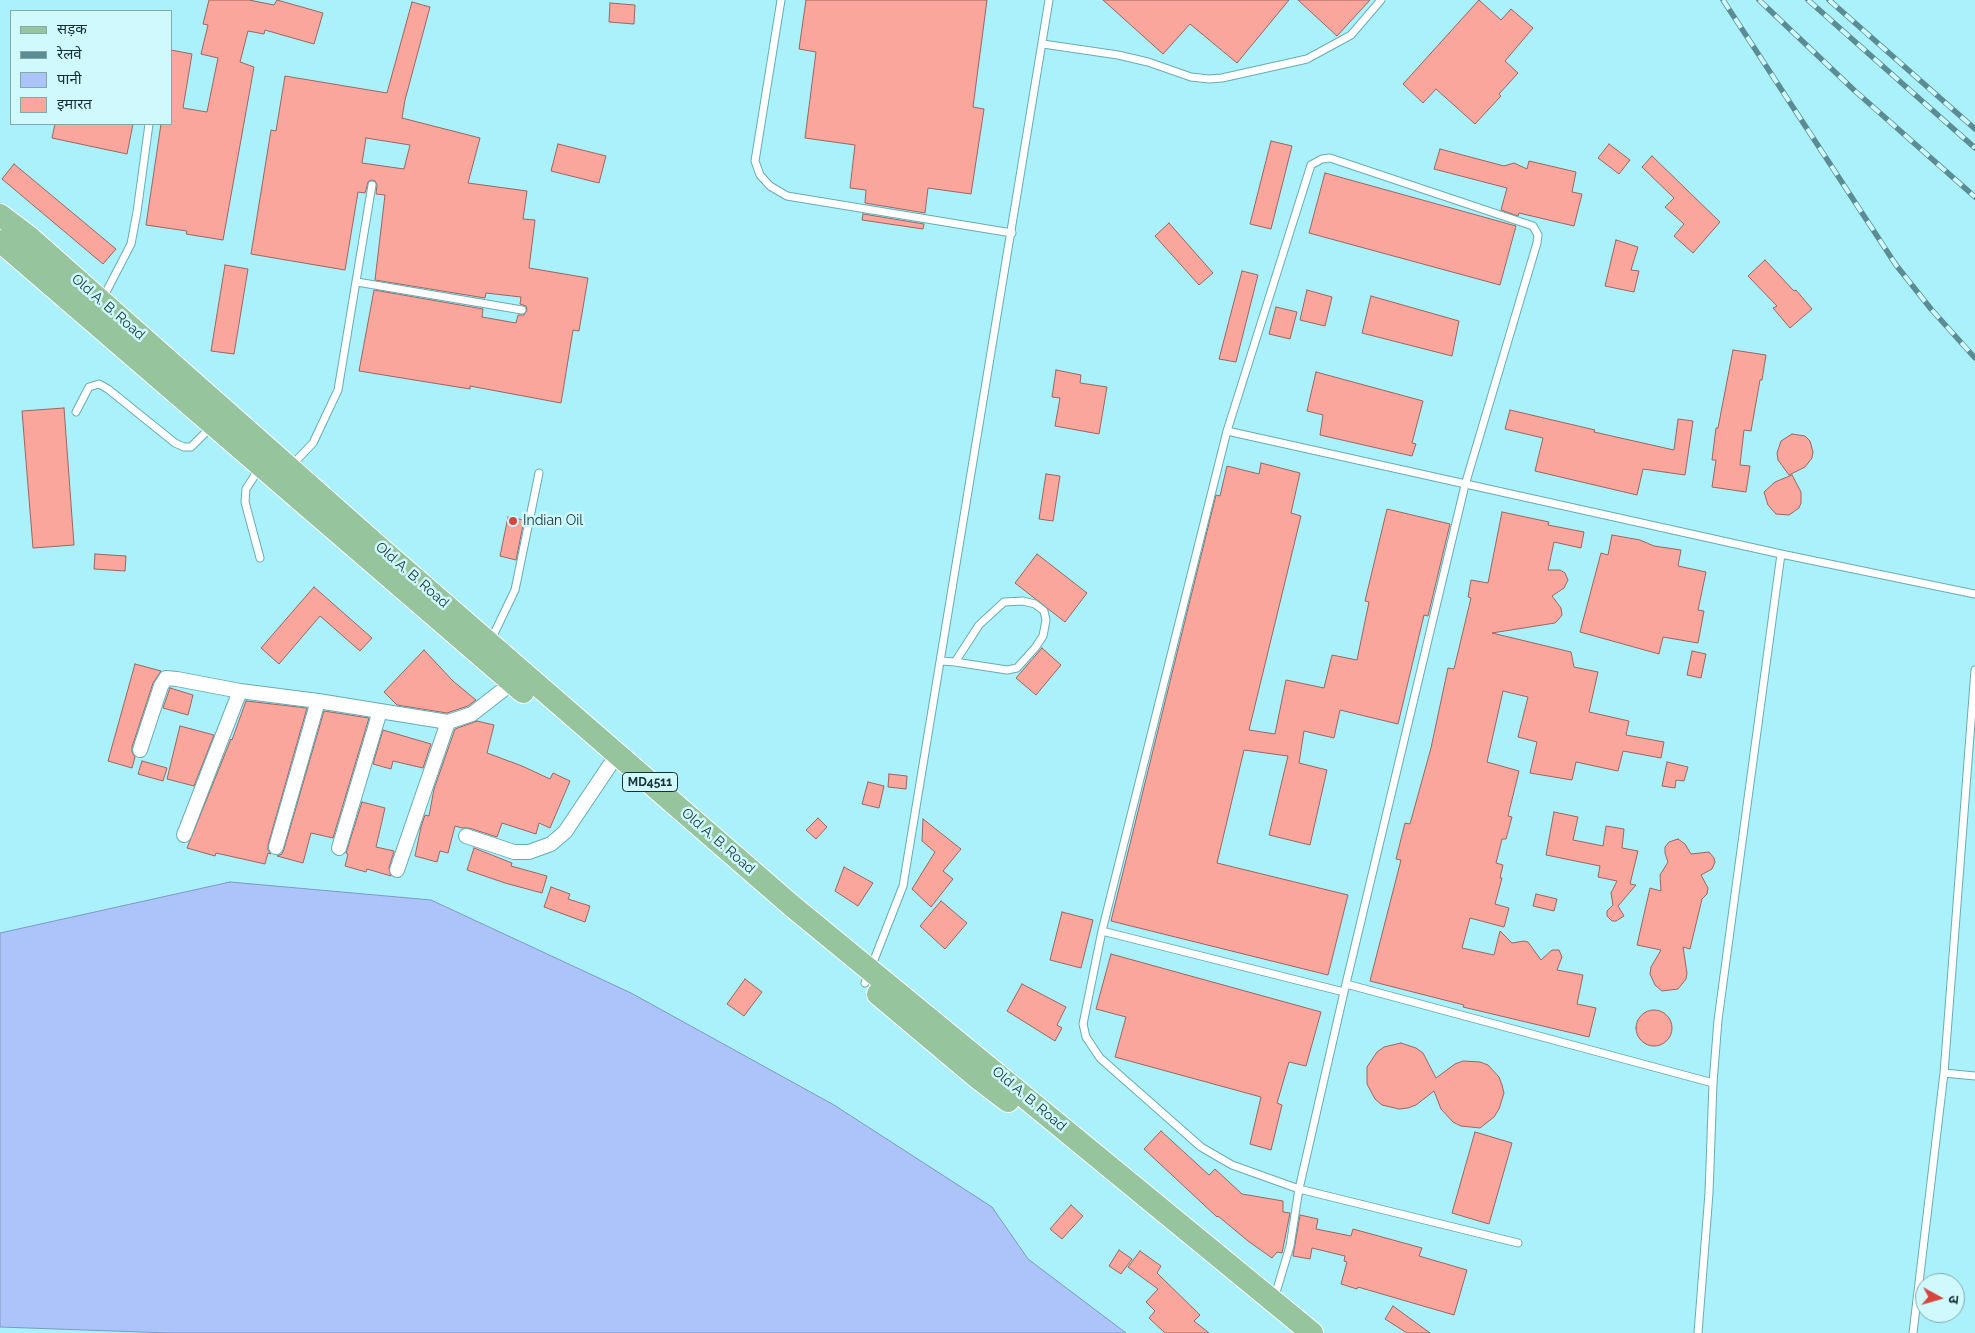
<!DOCTYPE html>
<meta charset="utf-8">
<style>
body{margin:0}
#map{position:relative;width:1975px;height:1333px;overflow:hidden;background:#aaf1fb;font-family:Raleway,"Noto Sans Devanagari",sans-serif}
canvas{display:block}
.legend{position:absolute;left:10px;top:10px;width:162px;height:115px;box-sizing:border-box;background:#d0f9fe;border:1px solid #84a9ad;margin:0;padding:6px 9px;list-style:none;font-size:15px;color:#133034}
.legend li{display:flex;align-items:center;gap:10px;height:25px}
.legend b{width:25px;border:1px solid #84a9ad}
.north{position:absolute;left:1915px;top:1273px;width:50px;height:50px;box-sizing:border-box;background:#d0f9fe;border:1px solid #84a9ad;border-radius:50%;rotate:96deg;font-size:14px;font-weight:700;line-height:20px;text-align:center;color:#133034}
.north::after{content:'';display:block;margin:auto;width:18px;height:22px;background:#d54640;clip-path:polygon(50% 0,100% 100%,50% 72%,0 100%)}
</style>
<div id="map">
<canvas width="1975" height="1333"></canvas>
<ul class="legend">
<li><b style="height:6px;background:#96c49d"></b>सड़क</li>
<li><b style="height:6px;background:#5b8c93"></b>रेलवे</li>
<li><b style="height:14px;background:#adc4fb"></b>पानी</li>
<li><b style="height:14px;background:#fba69c"></b>इमारत</li>
</ul>
<div class="north">उ</div>
</div>
<script>
const context = document.querySelector('canvas').getContext('2d');
context.lineJoin = 'round';
function fillPath(path, color) { context.fillStyle = color; context.fill(path, 'evenodd'); }
const poly = rows => new Path2D(rows.map(r => 'M' + r).join(''));
function trace(path, color, width, dash) { context.strokeStyle = color; context.lineWidth = width; context.lineCap = dash ? 'butt' : 'round'; context.setLineDash(dash || []); context.stroke(path); }
function drawText(font, color, halo, rows, align = 'center') {
  context.font = font + ' Raleway,sans-serif'; context.lineWidth = 5; context.setLineDash([]); context.textBaseline = 'middle'; context.strokeStyle = halo; context.fillStyle = color; for (const [text, x, y, turn = 0] of rows) {
    context.save(); context.translate(x, y); context.rotate((+turn || 0) * Math.PI / 180); context.textAlign = isNaN(turn) ? turn : align; if (halo) context.strokeText(text, 0, 0); context.fillText(text, 0, 0); context.restore();
  }
}
const water = poly([
 [230,882,431,900,631,993,834,1105,992,1207,1028,1259,1126,1333,170,1333,0,1327,0,933,230,882]
]);
fillPath(water, '#adc4fb');
trace(water, '#7f98bf', 1);
const building = poly([
 [209,0,249,0,274,5,277,0,323,13,314,44,265,30,264,34,248,31,240,62,254,67,223,240,186,234,187,231,146,225,161,124,171,124,171,50,192,54,183,108,207,112,218,58,201,54,208,25,203,24,209,0],
 [806,0,987,0,973,107,984,109,971,194,928,188,925,213,865,203,866,190,850,188,855,145,805,138,816,52,799,49,806,0],
 [1103,0,1289,0,1237,63,1190,24,1163,54,1103,0],
 [1298,0,1370,0,1337,36,1298,0],
 [1479,0,1501,20,1511,9,1533,28,1505,61,1518,73,1499,94,1501,96,1475,124,1436,89,1423,103,1403,84,1479,0],
 [412,2,430,7,405,100,402,118,480,138,468,183,527,191,523,219,535,220,529,268,588,278,579,331,573,330,561,403,470,386,470,389,359,371,374,290,483,309,482,317,516,323,518,315,524,315,527,310,526,306,520,304,521,297,486,293,485,298,375,280,385,195,376,194,377,185,375,181,371,180,368,182,365,193,358,192,345,270,251,254,271,130,276,131,285,76,387,93,412,2],
 [366,138,410,145,404,169,362,163,366,138],
 [610,3,635,5,634,24,609,22,610,3],
 [55,124,133,124,127,154,52,138,55,124],
 [1271,141,1292,146,1271,229,1250,224,1271,141],
 [558,144,606,156,599,183,551,171,558,144],
 [1609,144,1630,160,1619,174,1598,158,1609,144],
 [1440,149,1504,166,1514,163,1527,169,1529,161,1576,172,1572,192,1582,194,1574,226,1519,213,1518,216,1501,210,1507,188,1434,169,1440,149],
 [1652,156,1720,222,1693,253,1674,236,1684,224,1665,207,1674,198,1642,167,1652,156],
 [14,164,116,249,103,264,2,179,14,164],
 [1325,173,1516,226,1500,285,1309,233,1325,173],
 [863,214,924,224,923,229,862,220,863,214],
 [1169,223,1213,273,1199,285,1155,236,1169,223],
 [1616,240,1638,247,1631,270,1639,271,1634,292,1605,286,1616,240],
 [1765,260,1794,291,1796,290,1812,309,1790,328,1773,308,1777,306,1748,276,1765,260],
 [225,265,248,269,234,354,211,351,225,265],
 [1242,271,1258,275,1236,362,1219,359,1242,271],
 [1307,290,1332,297,1325,326,1300,320,1307,290],
 [1371,296,1459,321,1452,356,1362,333,1371,296],
 [1276,307,1297,312,1290,339,1269,334,1276,307],
 [1733,350,1766,355,1762,380,1760,380,1751,431,1744,430,1740,465,1750,466,1746,492,1712,487,1716,460,1712,460,1716,428,1718,428,1733,350],
 [1056,370,1081,375,1080,383,1107,387,1099,434,1055,426,1060,398,1052,397,1056,370],
 [1316,372,1423,401,1412,443,1416,444,1412,456,1320,435,1323,415,1307,411,1316,372],
 [64,408,74,545,33,548,22,411,64,408],
 [1510,410,1595,430,1594,432,1674,450,1678,419,1693,421,1685,475,1643,469,1637,495,1535,471,1543,438,1505,429,1510,410],
 [1792,434,1805,436,1810,441,1813,452,1812,458,1805,467,1789,475,1778,460,1777,453,1781,441,1792,434],
 [1261,463,1300,473,1291,513,1301,516,1249,730,1275,734,1286,680,1324,688,1332,655,1357,660,1369,602,1365,601,1387,509,1450,524,1428,616,1424,615,1398,724,1340,710,1334,738,1304,731,1299,763,1327,770,1310,845,1269,835,1288,756,1244,750,1217,863,1348,895,1328,975,1111,921,1216,495,1220,496,1227,466,1259,474,1261,463],
 [1046,474,1060,476,1053,521,1039,519,1046,474],
 [1792,475,1801,492,1801,503,1799,508,1789,515,1776,514,1768,505,1764,492,1775,482,1792,475],
 [1502,512,1549,522,1548,525,1584,532,1581,548,1554,542,1548,570,1560,570,1565,573,1568,580,1564,588,1552,596,1561,608,1562,615,1558,620,1555,623,1492,633,1571,652,1574,667,1598,672,1589,712,1629,721,1626,735,1664,742,1661,758,1623,751,1618,771,1576,762,1572,780,1530,773,1537,742,1518,737,1528,697,1503,691,1487,762,1519,771,1508,816,1512,817,1506,839,1502,839,1496,863,1503,865,1500,878,1502,878,1495,904,1509,908,1504,927,1470,918,1462,948,1494,955,1500,931,1512,943,1524,941,1528,942,1541,960,1552,950,1559,950,1562,957,1557,970,1583,975,1577,1004,1596,1008,1589,1037,1463,1007,1464,1005,1370,981,1401,860,1396,859,1405,823,1410,824,1431,748,1448,668,1454,669,1471,598,1468,597,1471,580,1488,583,1502,512],
 [508,517,524,520,516,560,500,556,508,517],
 [1612,535,1640,540,1654,546,1681,550,1678,566,1706,572,1698,610,1704,611,1698,643,1663,637,1659,654,1580,632,1601,553,1608,555,1612,535],
 [95,554,126,556,125,571,94,569,95,554],
 [1037,554,1087,593,1065,622,1015,583,1037,554],
 [314,587,372,638,360,651,320,616,279,664,261,648,314,587],
 [1042,648,1061,665,1036,695,1016,678,1042,648],
 [424,650,453,681,476,700,468,706,447,713,397,705,384,692,424,650],
 [1692,651,1706,654,1701,678,1687,675,1692,651],
 [135,664,161,671,153,683,132,747,132,752,135,757,132,768,108,761,135,664],
 [170,688,193,695,188,715,163,708,170,688],
 [246,701,307,708,268,845,268,850,271,854,268,853,265,864,216,853,215,856,187,848,231,739,232,740,246,701],
 [324,711,369,718,333,838,311,833,303,863,277,856,282,854,284,849,324,711],
 [477,721,494,725,487,753,522,766,550,779,553,773,570,781,550,828,539,823,536,834,502,823,497,837,469,828,462,828,455,826,448,853,440,851,437,862,415,856,421,827,425,815,429,816,434,789,455,729,477,721],
 [180,726,214,735,194,786,167,779,180,726],
 [383,730,431,744,423,768,393,761,391,769,373,764,383,730],
 [142,761,167,768,163,781,138,774,142,761],
 [1667,762,1688,767,1684,781,1676,780,1675,788,1662,786,1667,762],
 [889,774,907,776,906,789,888,787,889,774],
 [868,782,884,786,879,808,862,804,868,782],
 [362,802,385,808,376,847,394,851,389,868,391,876,367,869,366,872,345,866,348,854,346,853,362,802],
 [1554,812,1578,817,1573,840,1603,846,1606,826,1624,829,1622,848,1638,851,1630,884,1636,885,1618,906,1624,916,1616,921,1612,921,1607,916,1607,911,1613,905,1611,893,1617,881,1598,877,1600,866,1546,855,1554,812],
 [818,818,827,827,816,839,806,830,818,818],
 [923,819,961,849,943,871,953,879,931,907,912,889,935,852,922,841,923,819],
 [1678,839,1685,844,1691,854,1709,852,1714,858,1715,862,1712,869,1701,875,1708,888,1707,894,1702,899,1690,949,1683,947,1687,973,1686,979,1678,989,1662,991,1655,985,1650,974,1651,967,1661,950,1637,945,1650,888,1661,891,1660,875,1668,862,1665,853,1665,847,1669,842,1678,839],
 [474,848,512,863,511,866,547,876,542,893,505,883,467,870,474,848],
 [844,867,873,883,858,906,835,891,844,867],
 [551,887,570,894,568,899,590,906,585,922,544,907,551,887],
 [1536,894,1557,899,1554,911,1533,906,1536,894],
 [941,901,967,923,945,949,920,926,941,901],
 [1062,912,1093,920,1081,968,1050,960,1062,912],
 [1111,954,1321,1012,1306,1066,1289,1062,1277,1103,1282,1105,1271,1150,1250,1144,1261,1097,1115,1057,1126,1017,1096,1009,1111,954],
 [745,979,762,992,744,1016,727,1004,745,979],
 [1022,984,1066,1007,1057,1025,1062,1028,1055,1041,1007,1011,1022,984],
 '1636 1028a18 18 0 1 1 36 0a18 18 0 1 1-36 0Z',
 [1401,1043,1416,1048,1423,1053,1436,1078,1455,1064,1463,1061,1480,1062,1488,1065,1499,1077,1502,1085,1504,1093,1499,1109,1494,1117,1480,1128,1461,1126,1453,1122,1441,1109,1434,1091,1416,1105,1408,1108,1399,1109,1382,1105,1375,1099,1367,1084,1367,1067,1377,1052,1384,1047,1401,1043],
 [1161,1131,1209,1175,1215,1169,1242,1194,1283,1201,1283,1212,1290,1213,1282,1253,1277,1252,1272,1258,1248,1241,1218,1216,1217,1217,1144,1149,1161,1131],
 [1475,1132,1512,1143,1489,1224,1452,1213,1475,1132],
 [1071,1205,1083,1216,1062,1239,1050,1229,1071,1205],
 [1300,1215,1318,1219,1316,1229,1351,1236,1353,1229,1422,1248,1419,1256,1467,1270,1454,1315,1358,1287,1357,1289,1341,1284,1347,1262,1344,1261,1345,1256,1312,1248,1310,1259,1293,1256,1300,1215],
 [1119,1250,1132,1259,1121,1274,1109,1266,1119,1250],
 [1140,1251,1161,1266,1157,1273,1200,1315,1194,1321,1209,1333,1165,1333,1149,1318,1155,1311,1146,1302,1158,1289,1128,1267,1140,1251],
 [1393,1306,1430,1333,1407,1333,1385,1319,1393,1306]
]);
fillPath(building, '#fba69c');
trace(building, '#9b655f', 1);
const lane = poly([
 [781,0,755,161,760,175,770,186,787,196,1012,233],
 [1043,44,1118,55,1148,62,1191,77,1209,79,1222,78,1307,59,1351,35,1381,0],
 [357,282,522,310],
 [103,298,131,244,137,212,149,124],
 [76,412,89,387,99,384,108,389,175,443,184,447,191,447,211,427],
 [1227,431,1311,165,1322,159,1330,158,1533,226,1538,235,1537,243,1465,485,1344,992,1299,1189,1290,1246,1274,1299],
 [291,466,313,443,338,390,372,185],
 [259,469,246,489,245,502,260,558],
 [1781,554,1975,594],
 [491,640,515,590,539,473],
 [941,661,955,662,1007,670,1017,668,1035,648,1043,636,1046,620,1044,611,1035,604,1023,601,1004,602,979,625,955,662],
 [1102,931,1083,1024,1086,1037,1100,1058,1201,1147,1232,1165,1299,1189,1518,1243],
 [865,983,903,886,1049,0],
 [1344,992,1102,931,1227,431,1781,554,1718,1020,1713,1083,1346,984],
 [1944,1073,1975,1076],
 [1698,1333,1709,1193,1713,1083],
 [1913,1333,1944,1073,1975,670]
]);
const street = poly([
 [140,750,161,686,166,678,177,679,240,691,318,701,448,722,472,714,512,683],
 [184,835,240,691],
 [466,836,514,852,529,852,551,844,565,832,610,765],
 [276,847,318,701],
 [339,848,380,711],
 [397,870,448,722]
]);
const primary = poly([
 [0,215,29,237,381,549,792,906,1312,1333],
 [0,241,523,692],
 [878,994,978,1078,1008,1101]
]);
trace(lane, '#67acb5', 9);
trace(street, '#67acb5', 16);
trace(primary, '#fff', 24);
trace(lane, '#fff', 7);
trace(street, '#fff', 14);
trace(primary, '#96c49d', 22);
const rail = poly([
 [1723,0,1896,265,1931,309,1975,358],
 [1759,0,1855,91,1975,197],
 [1808,0,1975,148],
 [1829,0,1975,129]
]);
trace(rail, '#5b8c93', 5.5);
trace(rail, '#d0f9fe', 4, [11]);
for (const [x, y, r, color] of [
 [513,521,5,"#d54640"]
]) { const dot = new Path2D(); dot.arc(x, y, r, 0, 2 * Math.PI); context.fillStyle = color; context.fill(dot); trace(dot, '#d0f9fe', 2); }
for (const [x, y, w] of [
 [650,782,55]
]) { const box = new Path2D(); box.roundRect(x - w / 2, y - 9.5, w, 19, 4); context.fillStyle = '#d0f9fe'; context.fill(box); trace(box, '#133034', 1); }
drawText('bold 12px', '#133034', null, [
 ["MD4511",650,782]
]);
drawText('14px', '#133034', '#d0f9fe', [
 ["Old A. B. Road",108,307,41],
 ["Old A. B. Road",412,575,41],
 ["Old A. B. Road",718,841,41],
 ["Old A. B. Road",1029,1099,40]
]);
drawText('14px', '#133034', '#d0f9fe', [
 ["Indian Oil",523,521]
], 'left');
</script>
